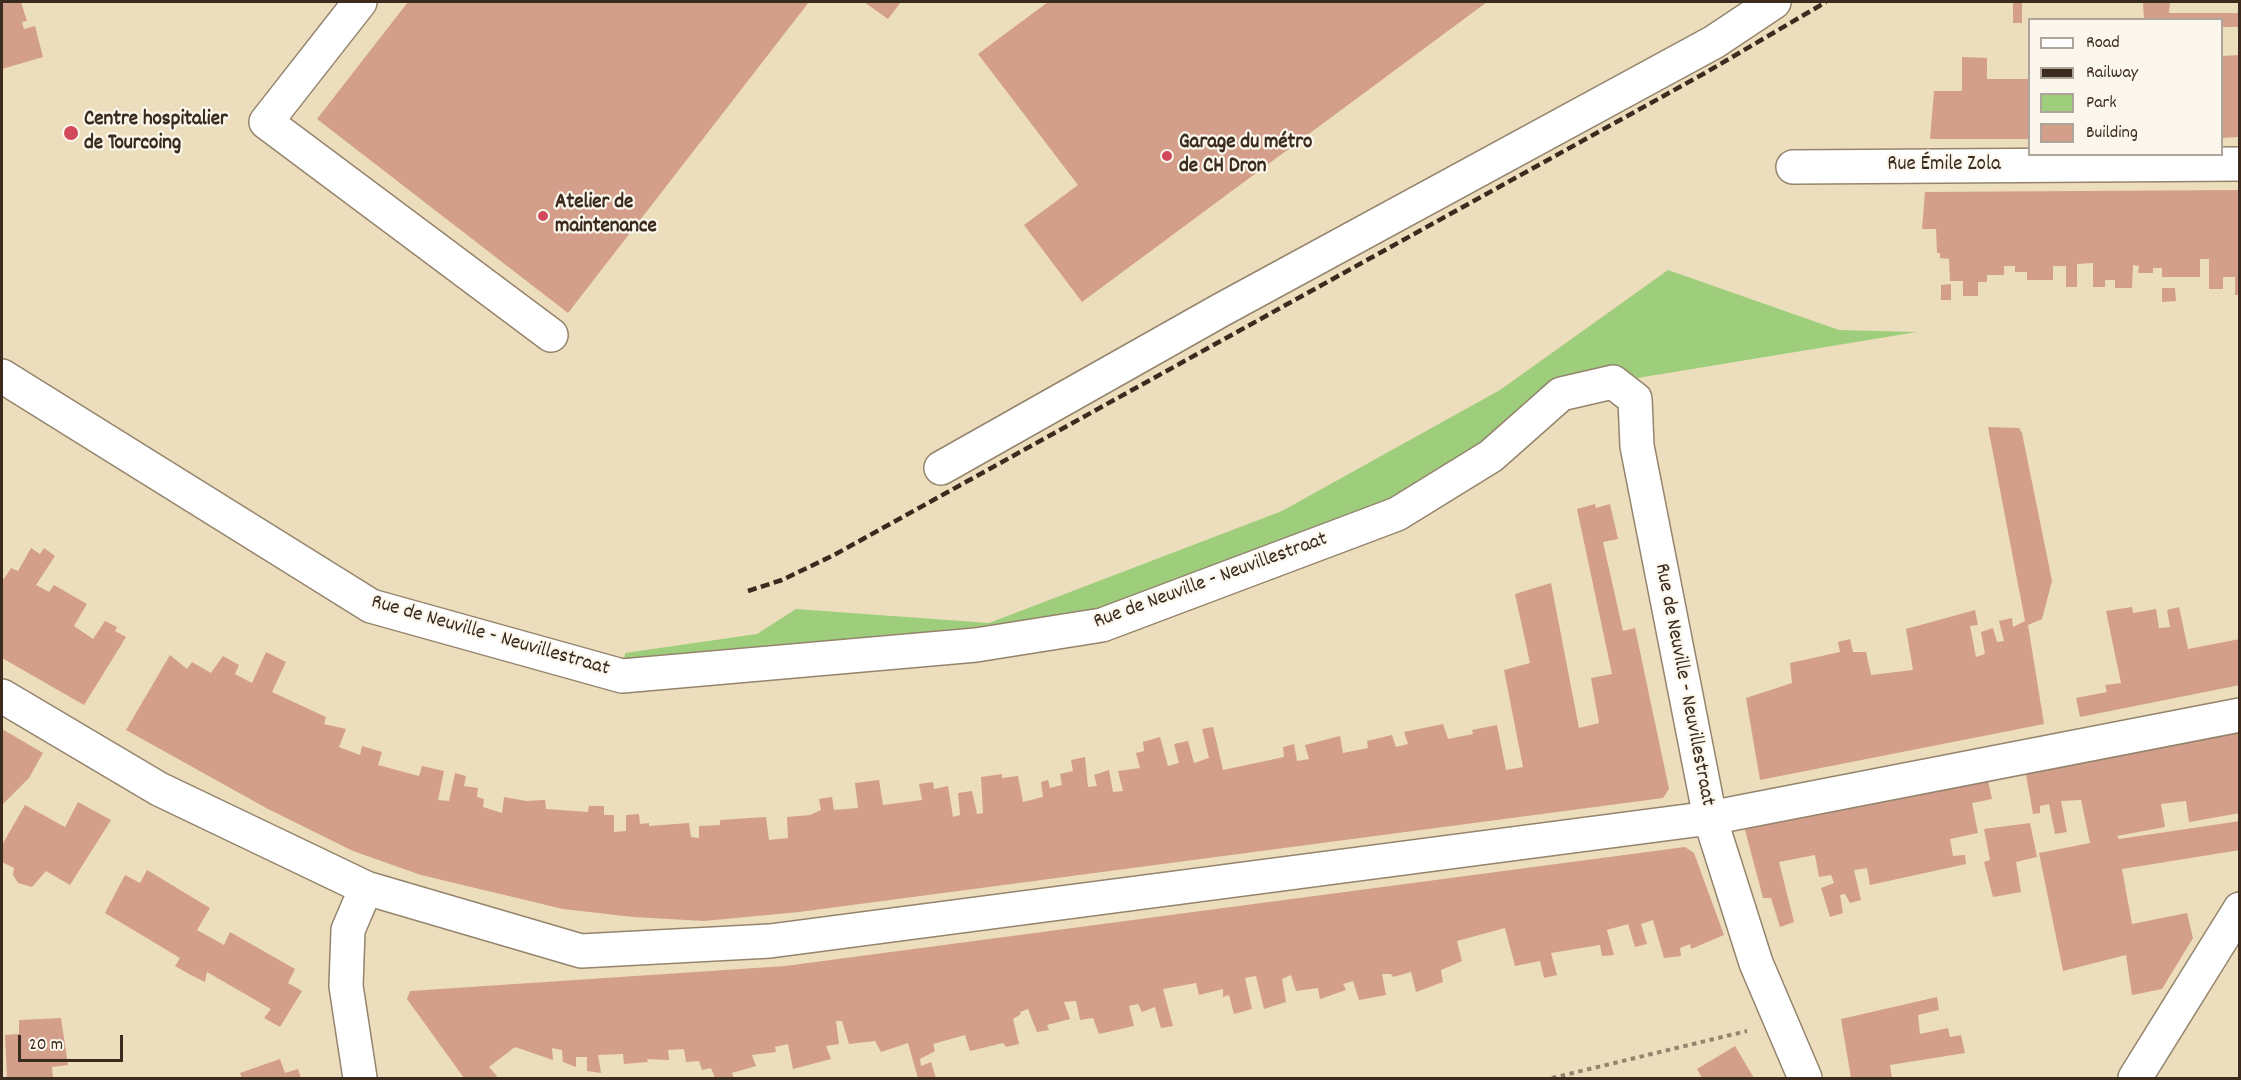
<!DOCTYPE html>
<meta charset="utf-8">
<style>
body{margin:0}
#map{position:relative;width:2241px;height:1080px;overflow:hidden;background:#ecdebc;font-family:Dekko,sans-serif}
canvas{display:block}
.frame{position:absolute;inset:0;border:3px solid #3b2a1e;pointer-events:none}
.legend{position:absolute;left:2028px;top:18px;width:195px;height:138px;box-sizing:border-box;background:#fbf7ec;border:2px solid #aea59a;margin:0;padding:8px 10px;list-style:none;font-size:18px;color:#3b2a1e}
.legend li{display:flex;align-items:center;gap:12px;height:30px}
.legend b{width:30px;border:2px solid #aea59a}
.scale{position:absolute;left:18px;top:1035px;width:105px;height:27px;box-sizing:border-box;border:3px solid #3b2a1e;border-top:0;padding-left:8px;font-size:18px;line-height:21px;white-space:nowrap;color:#3b2a1e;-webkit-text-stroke:4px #fbf7ec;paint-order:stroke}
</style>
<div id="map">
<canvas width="2241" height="1080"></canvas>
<div class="frame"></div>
<ul class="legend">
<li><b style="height:8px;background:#fff"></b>Road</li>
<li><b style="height:8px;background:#3b2a1e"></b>Railway</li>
<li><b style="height:16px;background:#9ece7c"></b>Park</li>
<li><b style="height:16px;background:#d39e8a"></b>Building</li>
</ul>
<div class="scale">20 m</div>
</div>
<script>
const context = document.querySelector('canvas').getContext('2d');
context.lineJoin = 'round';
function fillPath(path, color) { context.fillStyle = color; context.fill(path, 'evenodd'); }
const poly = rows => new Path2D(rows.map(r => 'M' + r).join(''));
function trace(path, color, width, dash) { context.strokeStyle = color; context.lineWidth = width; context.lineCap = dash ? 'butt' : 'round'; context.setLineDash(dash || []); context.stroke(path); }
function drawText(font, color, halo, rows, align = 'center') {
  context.font = font + ' Dekko,sans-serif'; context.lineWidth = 4.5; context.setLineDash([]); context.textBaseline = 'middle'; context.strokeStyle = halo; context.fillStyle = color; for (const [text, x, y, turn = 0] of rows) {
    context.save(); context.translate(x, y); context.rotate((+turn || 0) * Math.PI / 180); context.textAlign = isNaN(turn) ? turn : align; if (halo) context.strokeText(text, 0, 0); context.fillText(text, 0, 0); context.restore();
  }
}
fillPath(poly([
 [1668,270,1839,330,1917,332,1613,382,1491,456,1102,625,622,676,625,653,757,634,796,609,989,623,1282,511,1500,390]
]), '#9ece7c');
fillPath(poly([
 [2,2,21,2,27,21,22,22,24,29,35,26,43,57,2,69],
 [408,2,809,2,568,313,317,119],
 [864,2,901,2,888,19],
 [1048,2,1487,2,1082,302,1024,225,1078,185,978,54],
 [2013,2,2022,2,2022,23,2013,23],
 [2143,2,2170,2,2169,13,2240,13,2240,27,2222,27,2222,20,2144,20],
 [2240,55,2240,137,2222,138,2222,56],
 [1962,57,1987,58,1987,79,2030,79,2030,139,1930,139,1934,91,1962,91],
 [2240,190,2240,295,2235,295,2235,277,2223,277,2223,289,2209,289,2209,259,2200,259,2200,277,2162,277,2162,268,2153,268,2153,273,2138,273,2139,266,2133,265,2132,288,2115,288,2115,280,2105,280,2105,287,2093,287,2093,263,2077,264,2077,287,2066,287,2066,266,2053,266,2053,280,2027,280,2027,272,2015,272,2015,266,2004,266,2004,275,1987,275,1987,282,1978,282,1978,296,1963,296,1963,281,1950,281,1949,259,1940,258,1940,253,1937,253,1936,229,1922,229,1925,192],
 [1951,284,1951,300,1941,300,1941,285],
 [2162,288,2175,288,2176,301,2162,302],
 [1988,427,2019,428,2022,433,2052,581,2042,619,2028,625,2044,724,1760,780,1746,698,1792,683,1790,663,1840,652,1838,642,1850,639,1853,652,1866,652,1871,675,1913,670,1906,629,1975,610,1978,625,1970,626,1976,657,1985,654,1981,632,1993,628,1997,642,2004,641,1999,621,2012,618,2013,627,2025,621],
 [1595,504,1596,508,1610,504,1618,539,1603,542,1623,631,1635,628,1669,789,1663,798,799,912,704,921,633,917,563,909,421,875,353,851,268,809,126,730,170,655,187,669,192,662,211,673,223,656,239,665,235,674,252,683,266,652,286,662,272,692,326,717,324,724,346,729,339,747,360,755,362,746,382,752,378,765,419,776,422,766,444,771,438,800,449,801,455,773,466,776,464,786,478,788,477,797,484,799,483,807,502,813,504,797,526,801,545,800,546,809,588,812,589,806,604,806,604,815,614,815,614,832,626,831,626,815,639,814,640,824,649,823,649,826,689,823,691,837,699,838,699,826,720,825,720,820,766,817,769,840,788,838,787,817,810,815,821,810,819,799,832,797,834,810,858,808,855,783,879,780,883,805,922,800,919,784,933,782,934,789,948,786,953,817,960,815,958,793,972,791,977,814,983,813,981,777,1002,774,1002,778,1018,776,1023,802,1043,797,1041,782,1048,780,1050,788,1062,785,1060,774,1073,771,1071,760,1085,757,1088,787,1097,786,1094,775,1109,770,1113,792,1123,791,1118,771,1140,768,1136,753,1144,751,1143,742,1160,737,1168,766,1179,763,1174,744,1188,741,1194,763,1209,758,1202,729,1213,727,1223,770,1284,757,1283,747,1294,744,1297,761,1309,759,1305,745,1340,736,1343,753,1368,748,1367,741,1392,735,1396,747,1408,744,1404,732,1443,724,1448,739,1473,734,1472,730,1497,725,1506,770,1523,767,1504,670,1530,663,1515,594,1551,583,1579,728,1599,723,1591,678,1612,674,1577,509],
 [31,548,40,554,44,548,55,556,36,585,49,592,54,585,87,604,74,626,93,639,105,621,117,627,115,631,126,637,84,705,2,658,2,577,4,579,11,568,18,571],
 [2132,607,2133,613,2156,609,2159,628,2170,627,2167,610,2179,607,2188,649,2240,639,2240,685,2080,717,2076,698,2107,692,2105,685,2121,683,2106,611],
 [2,729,43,753,29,778,2,805],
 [2240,729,2240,813,2189,822,2186,801,2161,804,2165,827,2117,836,2119,839,2240,821,2240,850,2122,869,2132,924,2187,913,2193,938,2162,989,2132,995,2126,955,2063,971,2039,853,2090,843,2081,800,2061,801,2067,832,2055,834,2049,804,2040,806,2040,813,2033,814,2025,769],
 [1987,776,1992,799,1972,803,1978,833,1950,839,1953,856,1965,855,1966,864,1870,885,1867,868,1854,870,1861,900,1850,903,1845,894,1840,895,1843,913,1830,917,1821,888,1834,883,1831,875,1819,877,1815,855,1779,862,1794,922,1780,927,1771,898,1763,898,1744,826],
 [78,802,111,820,70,885,46,871,32,887,18,883,13,875,14,868,2,862,2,845,25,805,65,827],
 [2030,823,2037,857,2016,862,2021,892,1993,897,1984,862,1990,860,1984,829],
 [1685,847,1694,853,1724,935,1691,949,1690,944,1680,948,1681,956,1664,958,1653,920,1641,924,1647,944,1635,947,1628,924,1607,930,1614,955,1602,956,1600,945,1551,953,1557,975,1544,978,1540,961,1515,966,1505,928,1457,941,1462,961,1441,970,1443,982,1416,992,1411,972,1393,977,1391,974,1382,974,1386,995,1359,1000,1353,981,1343,984,1346,990,1320,999,1318,988,1296,991,1291,975,1282,979,1286,1002,1264,1009,1256,976,1245,978,1252,1009,1234,1014,1229,995,1223,997,1223,989,1199,995,1196,983,1163,989,1173,1026,1161,1028,1155,1007,1142,1012,1138,1004,1129,1006,1134,1026,1099,1034,1093,1018,1080,1020,1076,1001,1064,1002,1070,1019,1047,1025,1049,1030,1037,1032,1028,1009,1020,1012,1021,1014,1013,1019,1019,1044,1006,1047,1003,1043,970,1051,965,1035,933,1044,935,1051,920,1059,921,1066,931,1062,936,1078,918,1078,908,1043,881,1052,875,1041,849,1044,842,1021,836,1021,839,1044,826,1046,831,1059,793,1069,788,1044,775,1047,776,1052,752,1055,756,1066,732,1073,734,1078,715,1078,711,1068,702,1070,699,1061,686,1062,684,1049,668,1050,669,1060,647,1059,648,1062,624,1064,623,1054,598,1055,601,1073,587,1071,587,1057,576,1057,576,1067,563,1062,562,1050,552,1048,553,1060,515,1047,489,1067,497,1076,495,1078,464,1078,407,999,410,991,785,966],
 [147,870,210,908,197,930,224,945,230,932,295,969,288,983,302,991,280,1027,264,1018,271,1009,207,972,205,982,189,974,175,966,180,958,105,913,125,875,140,883],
 [1937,997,1939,1010,1918,1015,1920,1034,1948,1028,1950,1037,1961,1035,1965,1053,1890,1065,1892,1078,1851,1078,1841,1019],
 [61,1018,68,1065,52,1067,53,1078,7,1078,5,1035,19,1034,19,1020],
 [1735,1046,1754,1078,1702,1078,1697,1069],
 [280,1059,285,1073,298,1069,301,1078,242,1078,240,1073]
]), '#d39e8a');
const minor = poly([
 [360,2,266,122,551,335],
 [1793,167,2240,164],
 [2,376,371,606,622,676,976,645,1102,625,1397,514,1491,456,1561,394,1613,382,1635,399,1637,446,1710,818,1756,963,1805,1078],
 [941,468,1221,310,1714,42,1774,2],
 [2,696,159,789,366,888,581,951,770,941,1710,818,2240,715],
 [360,1078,346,986,348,930,366,888],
 [2135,1078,2240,909]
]);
trace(minor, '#94846d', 36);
trace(poly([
 [1552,1078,1747,1031]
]), '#94846d', 4, [4.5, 4.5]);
trace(minor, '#fff', 33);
trace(poly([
 [748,591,782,580,834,555,1705,73,1826,2]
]), '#3b2a1e', 4.5, [9, 4.5]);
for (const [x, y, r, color] of [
 [71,133,8,"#d1495b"],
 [1167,156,6,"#d1495b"],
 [543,216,6,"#d1495b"]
]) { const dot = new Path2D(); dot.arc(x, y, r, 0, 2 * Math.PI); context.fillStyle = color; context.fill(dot); trace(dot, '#fbf7ec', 2); }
drawText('bold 21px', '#3b2a1e', '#fbf7ec', [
 ["Centre hospitalier",84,121],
 ["de Tourcoing",84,145],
 ["Garage du métro",1179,144],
 ["de CH Dron",1179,168],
 ["Atelier de",555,204],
 ["maintenance",555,228]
], 'left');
drawText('21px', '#3b2a1e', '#fbf7ec', [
 ["Rue Émile Zola",1944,166],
 ["Rue de Neuville - Neuvillestraat",1211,582,-20],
 ["Rue de Neuville - Neuvillestraat",490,637,16],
 ["Rue de Neuville - Neuvillestraat",1683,685,79]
]);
</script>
